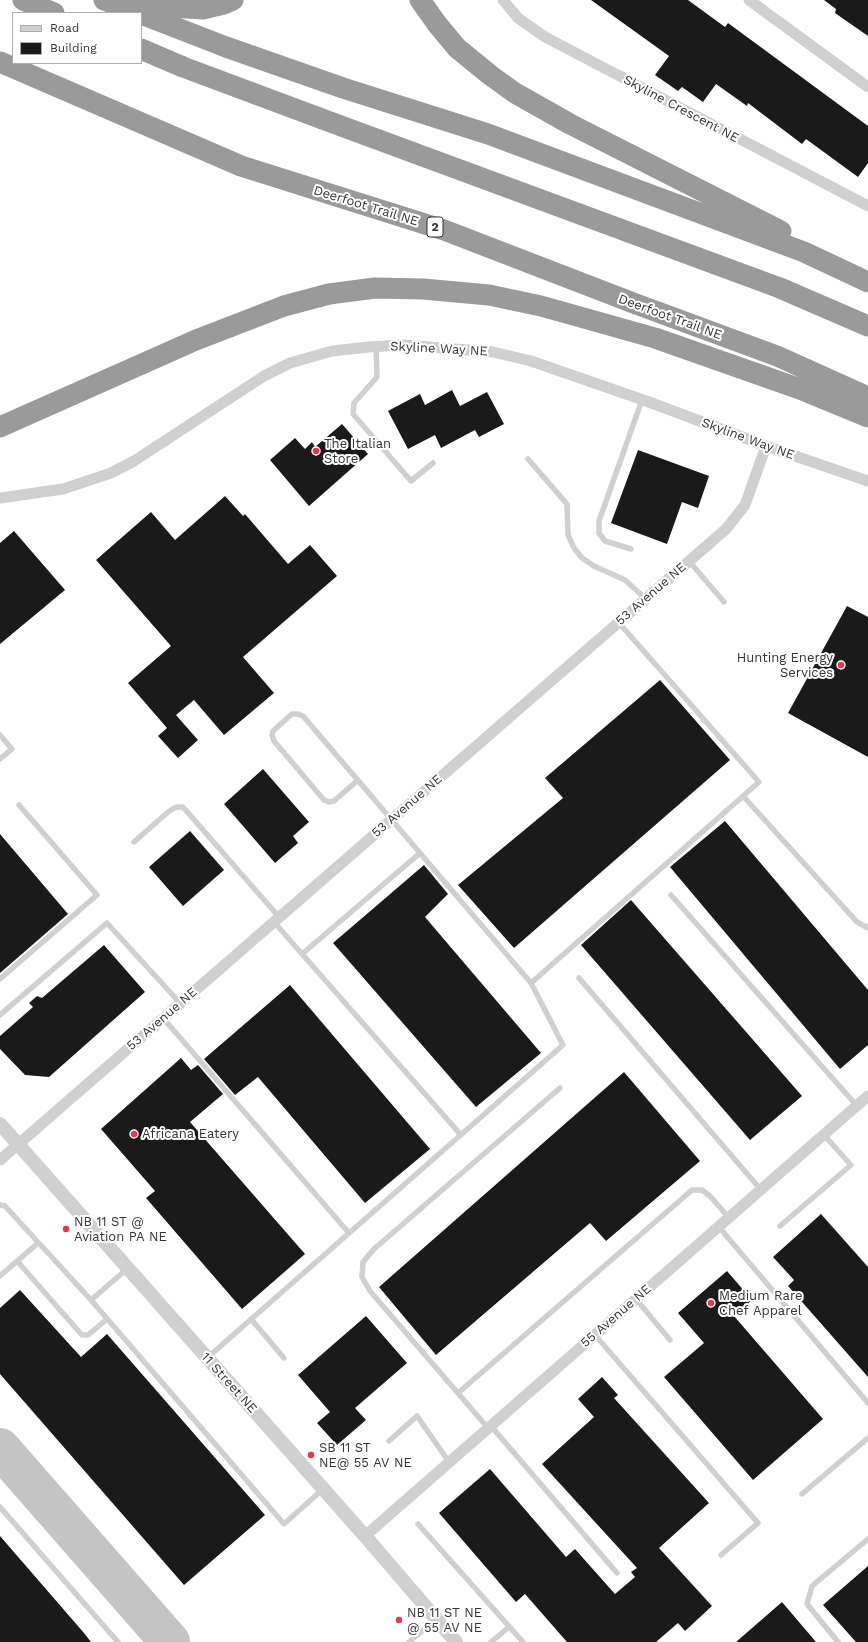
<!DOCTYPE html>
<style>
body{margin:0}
#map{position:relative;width:868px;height:1642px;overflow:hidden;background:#fff;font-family:"Work Sans",sans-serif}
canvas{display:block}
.legend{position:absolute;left:12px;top:12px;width:130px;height:52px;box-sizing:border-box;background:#fff;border:1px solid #adadad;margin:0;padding:5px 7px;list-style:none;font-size:12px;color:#333}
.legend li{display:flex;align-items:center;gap:8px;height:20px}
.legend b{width:20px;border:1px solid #adadad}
</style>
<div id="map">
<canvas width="868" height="1642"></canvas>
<ul class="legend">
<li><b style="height:5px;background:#d0d0d0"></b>Road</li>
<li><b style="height:11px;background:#1a1a1a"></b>Building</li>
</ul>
</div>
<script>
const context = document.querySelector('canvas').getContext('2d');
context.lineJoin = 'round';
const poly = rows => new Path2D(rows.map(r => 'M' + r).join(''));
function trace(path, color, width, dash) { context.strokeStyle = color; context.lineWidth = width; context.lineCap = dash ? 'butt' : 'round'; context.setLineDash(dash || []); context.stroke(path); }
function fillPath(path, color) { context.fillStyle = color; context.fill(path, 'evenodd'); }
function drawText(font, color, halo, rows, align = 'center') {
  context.font = font + ' "Work Sans",sans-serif'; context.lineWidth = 4; context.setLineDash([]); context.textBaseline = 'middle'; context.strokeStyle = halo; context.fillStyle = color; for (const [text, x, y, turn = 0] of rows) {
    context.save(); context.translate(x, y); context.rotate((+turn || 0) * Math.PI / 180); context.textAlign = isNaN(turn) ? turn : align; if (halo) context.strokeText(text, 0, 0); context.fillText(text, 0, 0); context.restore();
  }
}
trace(poly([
 [0,1448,170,1642]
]), '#c4c4c4', 40);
fillPath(poly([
 [591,0,688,0,725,27,728,23,868,126,868,163,858,177,806,139,802,144,748,103,747,106,716,84,703,102,682,87,678,91,655,75,669,56],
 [824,0,868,0,868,36,835,13,836,9],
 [452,390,460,406,487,392,504,424,479,437,475,430,441,448,435,435,408,449,388,411,420,394,425,405],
 [342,424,368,454,309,506,270,460,295,438,305,449,312,442,315,447],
 [638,450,709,476,698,508,682,502,667,544,611,523],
 [225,496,243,516,245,514,288,564,310,545,337,576,243,657,274,693,224,735,194,700,176,715,198,740,178,758,158,736,167,728,128,683,171,646,96,560,151,512,175,540],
 [14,531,65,590,0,644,0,543],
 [847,606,868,617,868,757,788,713],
 [660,680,730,760,514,948,458,885,563,798,545,778],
 [263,769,309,822,293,836,298,843,275,863,224,804],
 [725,821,868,990,868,1045,840,1069,670,867],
 [190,831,224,870,183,906,149,867],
 [0,834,68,914,0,973],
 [424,865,448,894,425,917,541,1053,476,1107,333,943],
 [631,900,802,1096,750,1140,581,945],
 [104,945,145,992,49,1077,25,1075,0,1049,0,1036,33,1007,29,1003,37,996,42,998],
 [290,985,430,1149,365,1203,258,1077,235,1095,204,1059],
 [181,1058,191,1070,198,1065,223,1094,190,1122,305,1254,242,1309,146,1198,155,1191,101,1129],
 [624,1072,700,1161,606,1241,590,1223,436,1355,379,1287],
 [821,1214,868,1267,868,1377,788,1286,794,1280,773,1257],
 [727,1271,752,1300,734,1316,823,1419,753,1480,664,1377,704,1343,678,1313],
 [20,1290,81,1357,107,1334,265,1515,184,1585,0,1374,0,1308],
 [366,1316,407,1363,355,1408,366,1420,337,1445,317,1423,330,1412,298,1375],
 [602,1377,618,1395,614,1398,709,1503,659,1548,712,1606,685,1631,678,1623,656,1642,567,1642,525,1594,516,1602,439,1513,490,1469,566,1557,575,1549,615,1594,635,1577,631,1572,637,1568,542,1464,594,1417,578,1399],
 [0,1536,84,1633,91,1642,0,1642],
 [868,1566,868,1642,856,1642,823,1605],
 [782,1602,816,1642,736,1642]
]), '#1a1a1a');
trace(poly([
 [376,346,377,377,354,403,353,414,411,481,433,463],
 [528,459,567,504,568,535,574,548,582,558,594,566,625,580,646,599],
 [631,549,605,541,599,533,599,521,642,400],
 [689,561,724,602],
 [0,735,12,749,0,759],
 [743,796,857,922,868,928],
 [134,842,168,812,176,807,183,807,279,917],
 [671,895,857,1106],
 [274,922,461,1135],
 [302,954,420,853],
 [579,978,761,1190],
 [0,979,97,895,19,805],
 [531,983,759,782,619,623],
 [0,1015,107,923,180,1003],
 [163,1018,349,1233],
 [0,1205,5,1206,91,1300],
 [780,1226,851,1165,824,1135],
 [719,1227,868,1403],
 [17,1261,82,1335,88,1335,107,1319],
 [127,1269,91,1300,284,1524,323,1489],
 [0,1276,38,1243],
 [636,1299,670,1340],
 [251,1319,284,1358],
 [595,1335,758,1523,721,1555],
 [207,1358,563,1045,531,983,303,716,298,714,292,714,273,731,272,735,274,741,324,800,329,802,334,801,358,780],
 [458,1393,692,1190,702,1190,710,1196,729,1218],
 [491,1426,617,1573],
 [488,1428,370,1291,362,1277,363,1262,374,1249,560,1088],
 [389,1441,417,1416,449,1462],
 [802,1494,868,1438],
 [0,1507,118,1642],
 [418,1524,523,1642],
 [409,1642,436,1619],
 [491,1642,509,1627],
 [838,1642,807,1604,812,1586,868,1539]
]), '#d0d0d0', 5.5);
trace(poly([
 [503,0,518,18,545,37,868,206],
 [749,0,868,87],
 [0,498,63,489,111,473,134,461,264,376,290,363,332,351,368,347,404,345,493,352,531,361,649,402,766,446,868,481],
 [0,1160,726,529,745,505,766,446],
 [365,1536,868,1096]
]), '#d0d0d0', 11);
trace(poly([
 [0,1124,365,1536,456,1642]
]), '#d0d0d0', 14);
trace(poly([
 [23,0,54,13],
 [104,0,138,13],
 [131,0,154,6,203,9,224,4,233,0],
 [420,0,437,24,457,48,490,75,515,93,570,124,781,231],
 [141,14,226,47,343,88,488,134,804,252,868,282],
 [141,49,183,67,333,123,780,288,868,326],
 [0,62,241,166,444,230,636,304,777,356,868,397],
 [0,427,196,340,284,306,329,294,375,288,423,289,489,295,541,306,655,338,800,389,868,417]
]), '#9a9a9a', 21);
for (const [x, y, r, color] of [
 [316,451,4,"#e63946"],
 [841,665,4,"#e63946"],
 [134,1134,4,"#e63946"],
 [66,1229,4,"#e63946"],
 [711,1303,4,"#e63946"],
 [311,1455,4,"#e63946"],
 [399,1620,4,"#e63946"]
]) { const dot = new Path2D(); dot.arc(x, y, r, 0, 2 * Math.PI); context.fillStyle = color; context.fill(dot); trace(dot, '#fff', 1.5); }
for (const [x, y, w] of [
 [435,227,16]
]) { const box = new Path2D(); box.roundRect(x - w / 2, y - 10, w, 20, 3); context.fillStyle = '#fff'; context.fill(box); trace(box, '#333', 1); }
drawText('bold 12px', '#333', null, [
 ["2",435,227]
]);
drawText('13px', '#333', '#fff', [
 ["Skyline Crescent NE",681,109,28],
 ["Deerfoot Trail NE",366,206,17],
 ["Deerfoot Trail NE",670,317,20],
 ["Skyline Way NE",439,349,3],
 ["Skyline Way NE",748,439,20],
 ["53 Avenue NE",651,594,-41],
 ["53 Avenue NE",407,806,-41],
 ["53 Avenue NE",162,1019,-41],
 ["55 Avenue NE",616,1316,-41],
 ["11 Street NE",229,1383,48]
]);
drawText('13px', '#333', '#fff', [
 ["The Italian",324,444],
 ["Store",324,459],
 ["Hunting Energy",833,658,"right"],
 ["Services",833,673,"right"],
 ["Africana Eatery",142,1134],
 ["NB 11 ST @",74,1222],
 ["Aviation PA NE",74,1237],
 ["Medium Rare",719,1296],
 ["Chef Apparel",719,1311],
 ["SB 11 ST",319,1448],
 ["NE@ 55 AV NE",319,1463],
 ["NB 11 ST NE",407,1613],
 ["@ 55 AV NE",407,1628]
], 'left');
</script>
